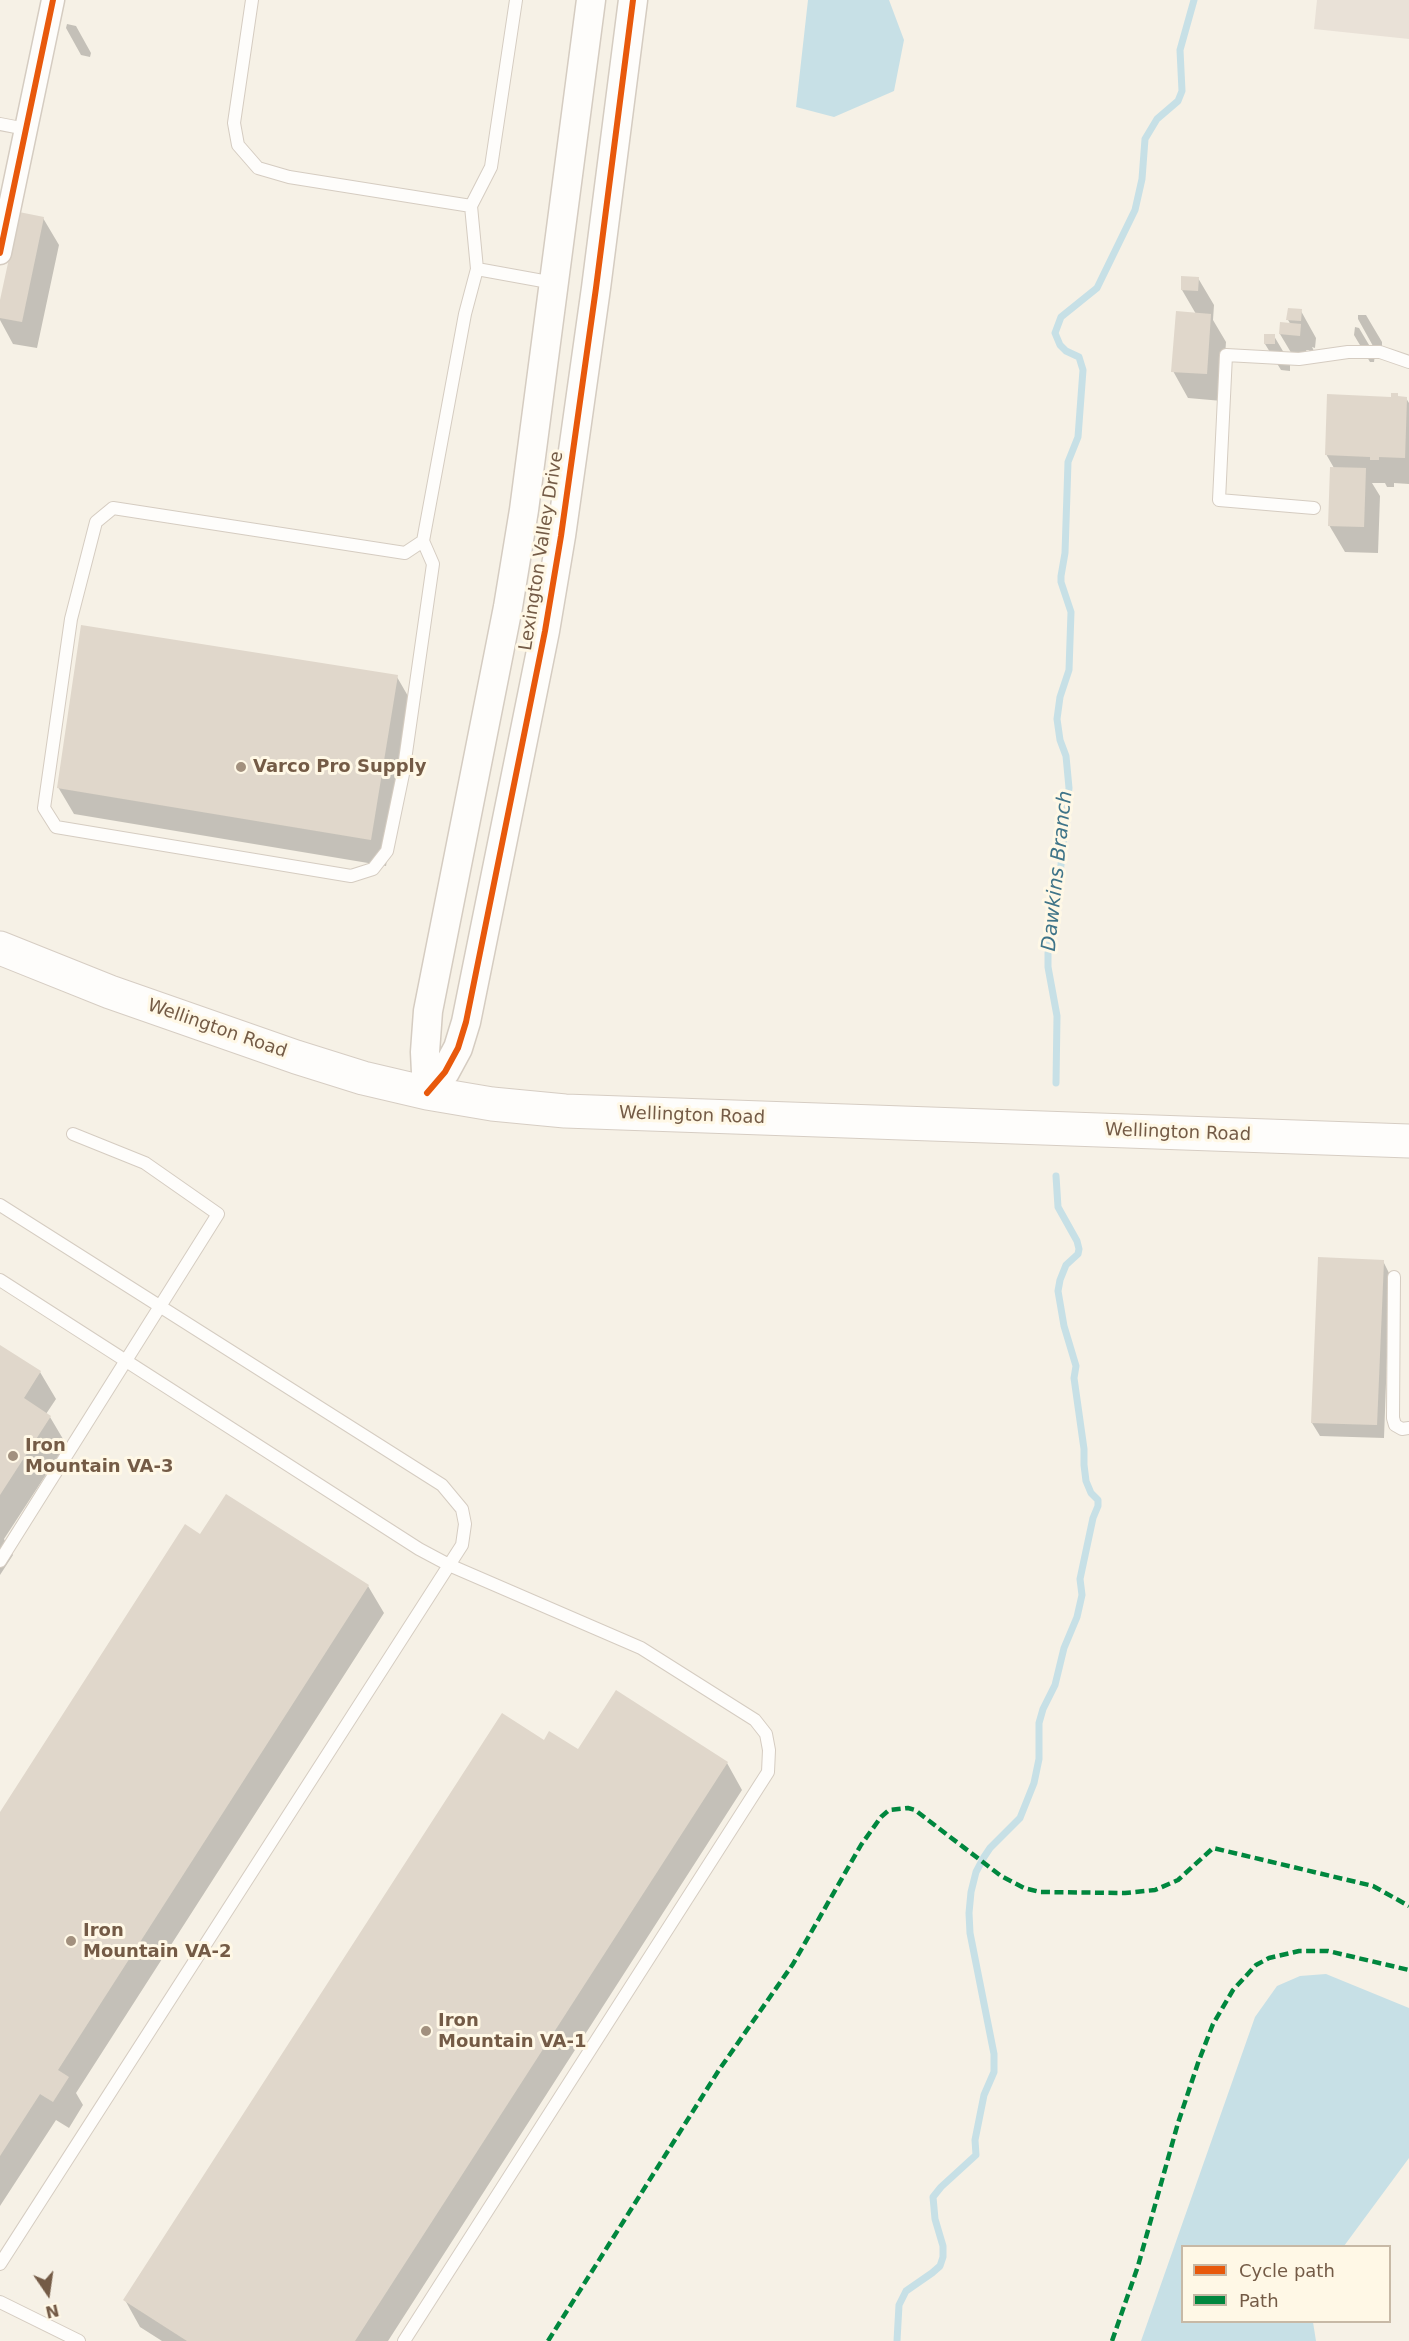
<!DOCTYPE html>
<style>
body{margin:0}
#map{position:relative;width:1409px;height:2341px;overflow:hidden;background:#f6f1e6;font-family:"DejaVu Sans",sans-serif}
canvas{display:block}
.legend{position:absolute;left:1181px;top:2245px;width:210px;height:78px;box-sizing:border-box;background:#fff8e6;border:2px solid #c7b9a6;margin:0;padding:8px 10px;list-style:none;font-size:18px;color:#745b46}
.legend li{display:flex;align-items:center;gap:12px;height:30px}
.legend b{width:30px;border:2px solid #c7b9a6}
.north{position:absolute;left:18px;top:2263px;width:60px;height:60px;-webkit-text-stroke:4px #fff8e6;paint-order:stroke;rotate:167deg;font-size:16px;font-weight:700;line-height:24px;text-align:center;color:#745b46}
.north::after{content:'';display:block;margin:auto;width:21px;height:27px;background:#745b46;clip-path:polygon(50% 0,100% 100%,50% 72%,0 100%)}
</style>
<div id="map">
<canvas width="1409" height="2341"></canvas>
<ul class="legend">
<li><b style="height:8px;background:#e8590c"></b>Cycle path</li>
<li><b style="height:8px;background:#00873e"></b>Path</li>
</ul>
<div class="north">N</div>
</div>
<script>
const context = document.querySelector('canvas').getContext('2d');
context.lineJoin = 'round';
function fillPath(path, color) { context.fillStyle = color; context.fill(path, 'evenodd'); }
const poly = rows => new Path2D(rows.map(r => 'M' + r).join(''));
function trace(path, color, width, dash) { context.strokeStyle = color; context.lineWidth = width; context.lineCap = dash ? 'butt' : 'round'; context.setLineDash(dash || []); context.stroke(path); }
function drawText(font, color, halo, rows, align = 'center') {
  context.font = font + ' "DejaVu Sans",sans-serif'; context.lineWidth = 6; context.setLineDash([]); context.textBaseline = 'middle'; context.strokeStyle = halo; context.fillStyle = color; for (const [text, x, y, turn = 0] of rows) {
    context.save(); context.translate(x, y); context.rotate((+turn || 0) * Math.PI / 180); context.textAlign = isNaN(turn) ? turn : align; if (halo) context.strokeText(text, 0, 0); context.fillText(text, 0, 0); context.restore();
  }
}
fillPath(poly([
 [1317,0,1409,0,1409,39,1314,29]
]), '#e9e1d7');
fillPath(poly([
 [808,0,889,0,904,40,894,91,834,117,796,107],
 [1326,1974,1409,2008,1409,2158,1344,2246,1182,2246,1182,2322,1313,2322,1316,2341,1141,2341,1255,2017,1277,1986,1300,1976]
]), '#c7e0e6');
fillPath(poly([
 [67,24,76,26,91,53,90,57,81,55,66,28],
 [43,218,59,245,37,348,13,344,0,320,0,307],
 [1198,278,1214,305,1213,320,1226,342,1222,401,1188,398,1173,371,1196,314,1182,290],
 [1301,311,1316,338,1315,348,1312,347,1315,353,1315,360,1309,350,1306,350,1313,363,1296,361,1280,334,1291,325,1288,320],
 [1358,315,1366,315,1382,342,1382,346,1373,346,1358,319],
 [1355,327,1359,328,1375,355,1374,362,1370,362,1354,335],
 [1274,336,1290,363,1290,371,1281,370,1265,344],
 [1399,398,1406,398,1409,403,1409,484,1394,483,1394,487,1387,487,1385,483,1372,483,1380,496,1378,553,1345,552,1329,525,1334,468,1326,454],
 [397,677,412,703,386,866,74,814,58,787],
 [1383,1261,1390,1275,1384,1438,1320,1436,1312,1423],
 [0,1347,40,1372,56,1399,46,1414,50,1417,66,1444,4,1539,13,1555,0,1575],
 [226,1496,368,1586,384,1613,76,2093,83,2105,69,2128,56,2120,0,2206,0,1815,201,1536],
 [578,1751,727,1763,742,1790,388,2341,162,2341,140,2327,125,2300]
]), '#0003');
trace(poly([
 [1056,1083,1057,1016,1048,967,1048,953,1059,884,1069,788,1066,756,1060,740,1057,719,1060,697,1069,670,1071,612,1061,582,1061,576,1065,553,1068,462,1078,437,1083,370,1079,357,1066,351,1060,345,1055,333,1061,317,1097,288,1135,210,1142,179,1145,139,1157,119,1178,101,1182,91,1180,50,1194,0],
 [897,2341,899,2305,906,2291,932,2273,940,2266,943,2257,943,2246,935,2219,933,2197,941,2187,976,2155,975,2140,984,2095,994,2072,994,2054,970,1933,969,1913,971,1892,976,1872,984,1857,990,1848,1020,1818,1034,1783,1039,1759,1039,1723,1043,1709,1055,1685,1064,1648,1077,1617,1082,1595,1080,1579,1093,1518,1098,1506,1098,1500,1091,1493,1086,1481,1084,1465,1084,1449,1074,1378,1076,1366,1064,1326,1058,1291,1060,1280,1066,1265,1078,1254,1079,1249,1077,1241,1058,1207,1056,1176]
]), '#c7e0e6', 7);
fillPath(poly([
 [19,212,44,217,22,322,0,318,0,300],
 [1181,276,1199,277,1198,291,1181,290],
 [1288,308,1302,309,1301,321,1286,320],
 [1176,311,1211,314,1207,374,1171,372],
 [1280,322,1301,324,1300,336,1279,334],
 [1264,334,1275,334,1275,344,1264,344],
 [1391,393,1398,393,1398,396,1407,397,1405,458,1379,457,1379,460,1370,460,1370,457,1325,455,1327,394,1391,397],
 [1330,467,1366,468,1364,527,1328,526],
 [81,625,398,675,371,840,57,788],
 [1318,1257,1384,1260,1377,1425,1311,1423],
 [0,1345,41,1371,24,1398,51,1416,0,1495],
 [226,1494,369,1585,58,2070,69,2077,53,2102,40,2094,0,2156,0,1812,185,1524,200,1534],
 [616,1690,728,1762,355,2341,187,2341,123,2300,502,1713,544,1740,549,1731,578,1749]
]), '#e0d7cb');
const service = poly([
 [252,0,234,123,238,145,258,168,289,177,471,206],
 [0,124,26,129],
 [477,269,471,206,491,167,516,0],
 [1314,508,1219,500,1226,355,1299,359,1348,352,1380,352,1409,362],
 [423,541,405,553,113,508,96,522,71,619,44,808,56,827,351,876,373,869,387,851,403,774,433,564,423,541,465,314,477,269,554,283],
 [0,1205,442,1485,462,1509,465,1524,462,1545,0,2264],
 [1394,1277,1393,1418,1395,1425,1402,1429,1409,1428],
 [0,1280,419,1549,449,1565,641,1648,755,1720,766,1734,769,1750,768,1772,404,2341],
 [0,1561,218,1214,145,1163,73,1134],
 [0,2302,79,2341]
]);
const minor = poly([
 [0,253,53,0]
]);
const tertiary = poly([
 [427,1093,445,1072,458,1048,466,1022,545,631,561,536,596,288,633,0],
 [427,1093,425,1052,428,1011,508,607,524,510,591,0]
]);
const secondary = poly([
 [0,948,110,992,296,1057,363,1078,427,1093,492,1104,565,1111,1409,1141]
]);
trace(service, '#d5ccc1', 14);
trace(minor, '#d5ccc1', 25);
trace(tertiary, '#d5ccc1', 31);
trace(secondary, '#d6cdc3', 35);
trace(service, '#fefdfb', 12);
trace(minor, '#fefdfb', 22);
trace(tertiary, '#fefdfb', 28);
trace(secondary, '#fefdfb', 33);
trace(poly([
 [548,2341,719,2070,793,1964,861,1845,881,1817,889,1810,908,1808,915,1810,1001,1876,1024,1888,1040,1892,1125,1893,1155,1890,1178,1880,1213,1848,1373,1886,1409,1906],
 [1112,2341,1138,2266,1178,2123,1198,2063,1213,2024,1233,1990,1256,1965,1269,1958,1299,1951,1328,1951,1409,1970]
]), '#00873e', 4.5, [9, 4.5]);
trace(poly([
 [0,253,53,0],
 [427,1093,445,1072,458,1048,466,1022,545,631,561,536,596,288,633,0]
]), '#e8590c', 6);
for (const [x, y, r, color] of [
 [241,767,6,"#a2907e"],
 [13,1456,6,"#a2907e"],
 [71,1941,6,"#a2907e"],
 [426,2031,6,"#a2907e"]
]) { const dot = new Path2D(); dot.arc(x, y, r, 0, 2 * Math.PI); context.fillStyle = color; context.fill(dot); trace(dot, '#fff8e6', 2); }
drawText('18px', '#745b46', '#fff8e6', [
 ["Lexington Valley Drive",542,551,-81],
 ["Wellington Road",217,1029,19],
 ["Wellington Road",692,1116,2],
 ["Wellington Road",1178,1133,2]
]);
drawText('bold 18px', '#745b46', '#fff8e6', [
 ["Varco Pro Supply",253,767],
 ["Iron",25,1446],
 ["Mountain VA-3",25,1467],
 ["Iron",83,1931],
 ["Mountain VA-2",83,1952],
 ["Iron",438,2021],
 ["Mountain VA-1",438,2042]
], 'left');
drawText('italic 20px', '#3f7488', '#fff8e6', [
 ["Dawkins Branch",1058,871,-84]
]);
</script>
